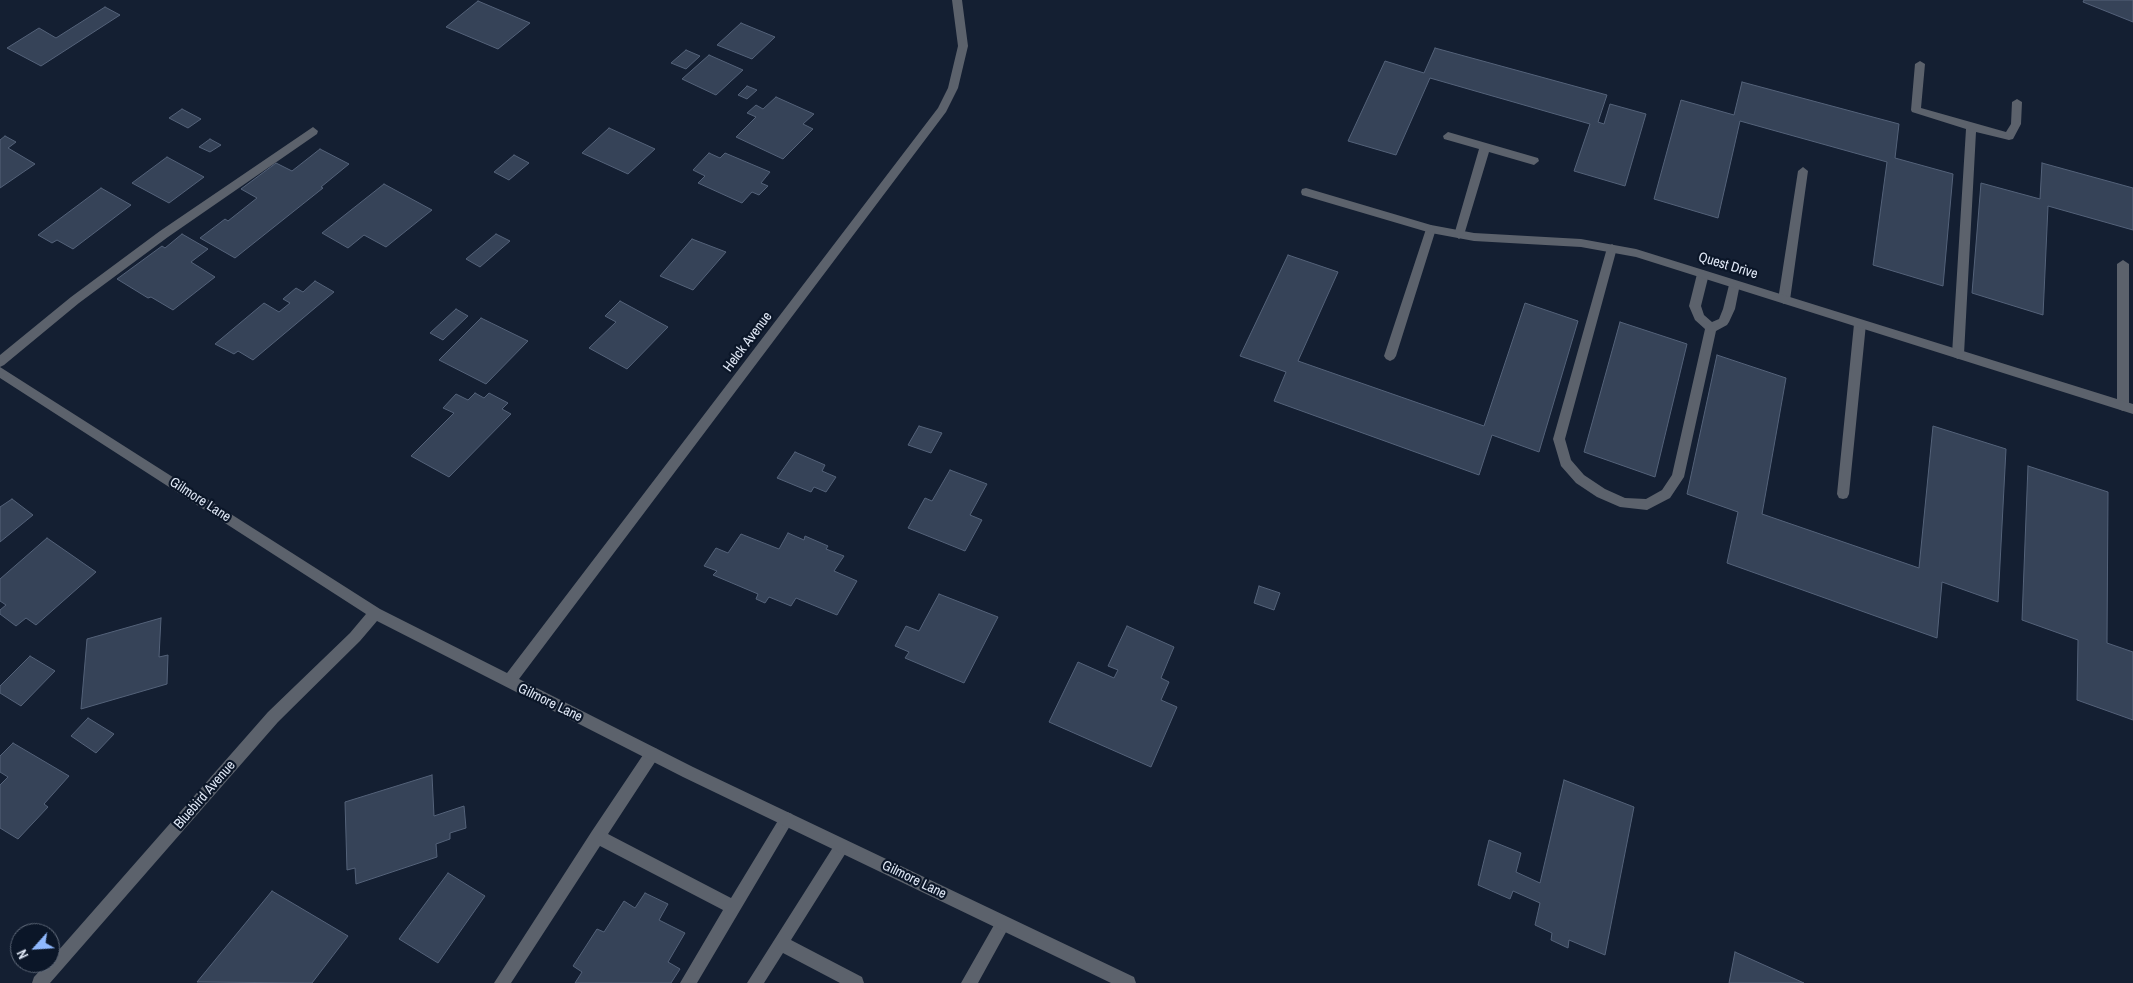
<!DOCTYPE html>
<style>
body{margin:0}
#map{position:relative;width:2133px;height:983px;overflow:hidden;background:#141f32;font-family:"Archivo Narrow",sans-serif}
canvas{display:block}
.north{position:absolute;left:10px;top:923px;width:50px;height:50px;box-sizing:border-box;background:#0b1628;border:1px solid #606a7a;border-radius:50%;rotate:244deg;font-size:14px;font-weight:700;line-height:20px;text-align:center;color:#e0e8f6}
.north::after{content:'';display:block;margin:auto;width:18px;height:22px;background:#8fb8fd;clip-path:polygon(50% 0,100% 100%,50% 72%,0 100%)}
</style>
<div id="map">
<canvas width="2133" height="983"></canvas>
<div class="north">N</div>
</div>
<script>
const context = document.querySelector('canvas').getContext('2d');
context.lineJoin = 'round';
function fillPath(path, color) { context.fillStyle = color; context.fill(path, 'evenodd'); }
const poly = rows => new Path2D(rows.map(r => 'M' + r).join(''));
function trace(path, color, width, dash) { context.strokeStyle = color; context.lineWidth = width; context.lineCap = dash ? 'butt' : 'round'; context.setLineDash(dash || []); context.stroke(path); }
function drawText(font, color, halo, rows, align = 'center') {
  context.font = font + ' "Archivo Narrow",sans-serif'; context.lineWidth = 4.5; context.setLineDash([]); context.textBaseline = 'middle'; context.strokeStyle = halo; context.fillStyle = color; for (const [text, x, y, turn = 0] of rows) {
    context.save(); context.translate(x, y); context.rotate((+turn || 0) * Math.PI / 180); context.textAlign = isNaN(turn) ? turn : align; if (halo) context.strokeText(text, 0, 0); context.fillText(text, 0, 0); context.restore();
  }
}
const building = poly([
 [2084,0,2133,0,2133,22,2083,2,2084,0],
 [478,1,530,23,498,49,446,27,478,1],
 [105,7,120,15,41,66,7,48,39,28,56,38,105,7],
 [741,23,775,37,752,59,717,45,741,23],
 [1435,48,1607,95,1598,122,1604,124,1610,104,1646,114,1625,186,1574,171,1590,124,1430,78,1396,155,1348,141,1385,61,1424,73,1435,48],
 [686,50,700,56,686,69,671,63,686,50],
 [709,55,743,70,716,95,682,79,709,55],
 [1742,82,1899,124,1895,158,1953,174,1943,286,1873,265,1887,162,1740,121,1718,218,1654,199,1681,100,1734,115,1742,82],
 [747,86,757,90,747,99,738,95,747,86],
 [776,97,814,114,803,124,813,129,783,159,736,137,756,117,747,113,756,105,763,109,776,97],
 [182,109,201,119,188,128,169,118,182,109],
 [609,128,655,149,628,174,582,153,609,128],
 [5,136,16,142,8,148,35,164,0,188,0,140,5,136],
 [210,139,221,145,210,152,199,147,210,139],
 [320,149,349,164,321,187,323,188,235,258,200,238,225,219,228,221,257,198,241,189,276,163,292,171,320,149],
 [709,153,720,158,725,153,770,172,761,183,768,186,759,195,752,192,742,203,698,183,705,176,693,170,709,153],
 [514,155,529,163,509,180,494,172,514,155],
 [167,157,204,177,169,203,132,183,167,157],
 [2042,163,2133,188,2133,230,2048,206,2043,315,1972,293,1981,183,2040,199,2042,163],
 [384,184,432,210,386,247,364,235,348,248,322,233,384,184],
 [101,188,131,205,73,249,57,240,52,243,38,235,101,188],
 [182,234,208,249,191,262,215,277,173,310,151,297,148,298,117,279,162,246,165,248,182,234],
 [496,234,510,241,480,267,466,259,496,234],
 [692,239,726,252,693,290,660,276,692,239],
 [1288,255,1338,272,1298,361,1484,426,1525,303,1578,321,1539,452,1492,435,1479,475,1274,401,1286,372,1240,356,1288,255],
 [315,281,334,292,253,360,238,351,234,354,215,344,264,303,279,312,290,303,283,299,296,288,303,292,315,281],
 [620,301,668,327,627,369,589,348,616,322,605,316,620,301],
 [456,309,468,316,443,340,430,333,456,309],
 [481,318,528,341,486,384,439,360,481,318],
 [1620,322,1687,344,1655,477,1584,452,1620,322],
 [1717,355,1786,378,1762,514,1919,568,1933,426,2006,449,1998,602,1942,582,1937,638,1727,563,1738,512,1687,494,1717,355],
 [475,393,484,398,489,393,508,403,502,409,511,414,449,477,411,456,454,413,443,408,456,394,468,400,475,393],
 [919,426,942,433,931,453,908,445,919,426],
 [795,452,825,465,822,471,836,477,826,492,814,487,811,492,777,478,795,452],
 [2028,466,2108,492,2107,643,2133,652,2133,720,2077,700,2078,640,2022,620,2028,466],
 [950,470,987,484,970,515,982,520,965,551,908,528,925,498,932,501,950,470],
 [12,499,33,515,0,542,0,507,12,499],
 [788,533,804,540,805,536,828,546,826,549,844,556,834,571,857,581,837,615,796,598,791,606,769,597,765,603,756,599,758,594,713,575,717,571,704,566,716,548,728,553,741,534,779,549,788,533],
 [47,538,96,572,36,625,26,618,16,626,0,614,0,610,6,605,0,601,0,579,47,538],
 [1259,586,1280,593,1274,610,1254,603,1259,586],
 [939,594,998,617,964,683,905,658,909,652,895,646,906,626,919,631,939,594],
 [161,618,159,657,168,655,167,684,81,709,87,639,161,618],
 [1127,626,1174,647,1161,678,1169,682,1161,700,1177,707,1151,767,1049,722,1078,662,1114,678,1118,670,1108,666,1127,626],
 [30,656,55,671,21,706,0,693,0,686,30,656],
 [88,718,114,734,96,753,71,736,88,718],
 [13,743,69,776,44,804,48,807,18,839,0,828,0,785,8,777,0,772,0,756,13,743],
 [432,775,434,816,464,806,466,828,450,833,450,839,436,844,437,857,356,884,355,868,347,870,345,802,432,775],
 [1564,780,1634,807,1605,955,1569,940,1568,948,1551,940,1552,933,1535,925,1540,903,1513,891,1510,899,1478,885,1489,840,1521,853,1516,872,1540,883,1564,780],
 [448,873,485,896,438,963,399,939,448,873],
 [272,891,348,936,312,983,197,982,272,891],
 [645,893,668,904,659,920,685,933,668,962,680,969,671,983,575,983,582,972,573,966,597,929,604,932,624,901,635,908,645,893],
 [1735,952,1804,983,1729,983,1735,952]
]);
fillPath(building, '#364358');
trace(building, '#546279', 1);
fillPath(poly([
 [1920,61,1925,64,1921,108,2006,132,2011,124,2012,102,2017,99,2022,102,2021,124,2013,139,2009,140,1976,132,1964,354,1962,357,1958,359,1954,357,1952,354,1966,129,1912,112,1911,110,1915,64,1920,61],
 [313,127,318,131,317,134,168,237,79,303,4,365,0,367,0,355,71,297,160,231,313,127],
 [1448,132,1538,158,1539,161,1534,165,1489,152,1464,235,1459,239,1454,235,1479,149,1444,139,1443,136,1448,132],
 [1803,167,1808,171,1790,300,1784,304,1778,300,1798,171,1803,167],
 [1431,225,1436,229,1396,356,1394,359,1390,361,1386,359,1384,356,1426,229,1431,225],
 [1612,244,1617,248,1565,439,1571,460,1584,475,1605,489,1625,498,1646,499,1662,490,1672,475,1705,329,1695,320,1689,306,1697,274,1703,270,1709,274,1701,306,1704,315,1712,322,1719,319,1723,309,1730,281,1738,281,1740,284,1735,309,1729,322,1727,325,1716,331,1684,477,1670,498,1647,510,1620,507,1597,497,1576,483,1561,466,1553,439,1607,248,1612,244],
 [2123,260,2129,264,2129,406,2127,409,2123,411,2119,409,2117,406,2117,264,2123,260],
 [1860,320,1866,324,1849,494,1847,498,1843,499,1839,498,1837,494,1854,324,1860,320],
 [652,747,657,749,659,754,657,759,608,834,731,898,782,814,787,812,792,814,794,819,697,983,680,983,723,910,600,846,511,983,494,983,592,831,647,749,652,747],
 [842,839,847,841,849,846,847,851,791,940,862,977,864,983,840,983,783,953,764,983,747,983,837,841,842,839],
 [1003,915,1008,918,1011,923,978,983,961,983,998,918,1003,915]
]), '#5c626c');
fillPath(poly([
 [952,0,962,0,968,46,958,88,946,112,519,679,693,767,1134,977,1136,983,1111,983,683,777,377,621,360,641,278,722,50,983,32,983,34,977,47,963,50,963,50,960,268,712,350,633,366,614,0,378,0,367,380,609,507,673,938,108,948,88,958,46,952,0],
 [1306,188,1431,225,1474,233,1581,239,1636,249,2133,404,2133,414,1636,257,1581,247,1474,241,1431,233,1302,195,1301,192,1302,189,1306,188]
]), '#5c626c');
drawText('14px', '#e0e8f6', '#0b1628', [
 ["Quest Drive",1728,266,17],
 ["Helck Avenue",748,342,-53],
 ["Gilmore Lane",200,500,33],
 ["Gilmore Lane",550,703,26],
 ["Bluebird Avenue",205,795,-49],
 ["Gilmore Lane",914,880,26]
]);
</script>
